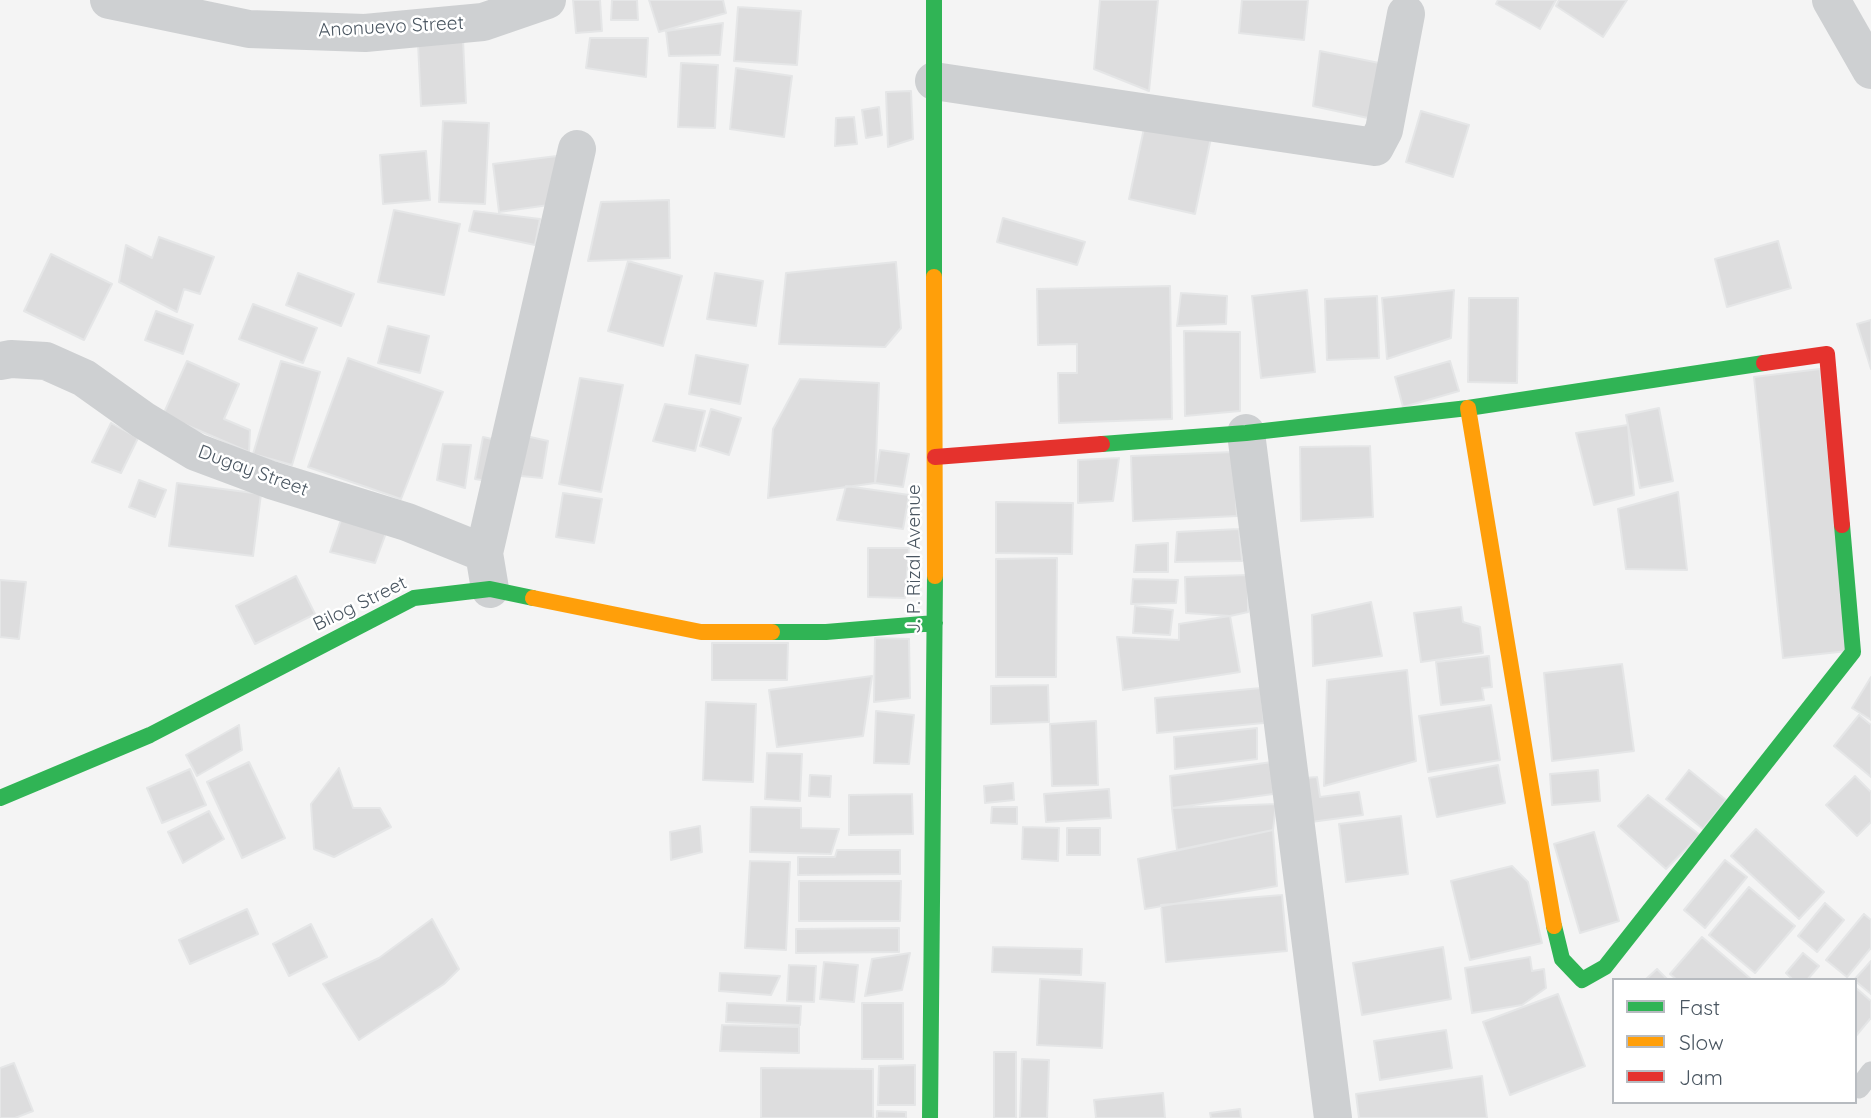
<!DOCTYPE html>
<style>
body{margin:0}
#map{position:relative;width:1871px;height:1118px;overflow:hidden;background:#f4f4f4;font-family:Quicksand,sans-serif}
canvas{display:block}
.legend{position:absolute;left:1612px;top:978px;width:245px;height:126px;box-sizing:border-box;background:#fff;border:2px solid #b7bbc0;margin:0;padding:9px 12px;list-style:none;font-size:21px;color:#4a5661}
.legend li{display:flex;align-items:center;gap:14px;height:35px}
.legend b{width:35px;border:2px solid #b7bbc0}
</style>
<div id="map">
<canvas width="1871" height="1118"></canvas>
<ul class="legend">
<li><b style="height:9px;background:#30b455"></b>Fast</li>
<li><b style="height:9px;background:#ff9f0a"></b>Slow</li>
<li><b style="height:9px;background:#e5322d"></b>Jam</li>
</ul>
</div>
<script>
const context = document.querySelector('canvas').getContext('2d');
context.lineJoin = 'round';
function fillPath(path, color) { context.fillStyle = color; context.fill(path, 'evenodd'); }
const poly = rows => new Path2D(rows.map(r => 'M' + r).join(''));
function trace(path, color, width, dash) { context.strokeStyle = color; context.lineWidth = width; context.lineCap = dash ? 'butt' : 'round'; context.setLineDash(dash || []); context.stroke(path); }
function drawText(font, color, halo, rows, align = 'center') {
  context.font = font + ' Quicksand,sans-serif'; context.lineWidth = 5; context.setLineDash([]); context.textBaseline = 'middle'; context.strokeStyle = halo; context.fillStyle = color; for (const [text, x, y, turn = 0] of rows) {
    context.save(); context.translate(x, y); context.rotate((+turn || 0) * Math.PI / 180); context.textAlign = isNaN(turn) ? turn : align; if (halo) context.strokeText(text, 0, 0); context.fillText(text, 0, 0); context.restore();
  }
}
const building = poly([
 [573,0,600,0,602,31,576,33,573,0],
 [612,0,637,0,638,20,611,20,612,0],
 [649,0,723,0,726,13,659,32,649,0],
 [1100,0,1158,0,1149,91,1094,69,1100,0],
 [1242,0,1308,0,1304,40,1239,33,1242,0],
 [1498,0,1556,0,1540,29,1496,4,1498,0],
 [1559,0,1627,0,1603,37,1556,6,1559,0],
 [738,7,801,11,797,65,734,61,738,7],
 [723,23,720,55,669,56,666,31,723,23],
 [590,38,648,38,646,77,586,68,590,38],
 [463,40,466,103,421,106,418,43,463,40],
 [1320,51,1389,65,1377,120,1313,106,1320,51],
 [681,63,718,65,715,128,678,127,681,63],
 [736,68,792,76,784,137,730,129,736,68],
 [911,91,913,139,888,147,886,92,911,91],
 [879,107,882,135,866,138,862,110,879,107],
 [1421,111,1469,125,1453,177,1406,162,1421,111],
 [854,117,857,144,835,146,836,118,854,117],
 [1146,119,1212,133,1195,214,1129,199,1146,119],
 [443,121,489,123,485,204,439,202,443,121],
 [426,151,430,200,383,204,380,155,426,151],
 [557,156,563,203,499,212,493,164,557,156],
 [669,200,670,258,588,261,601,202,669,200],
 [394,210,460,224,444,295,378,282,394,210],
 [474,211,540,219,535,245,469,231,474,211],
 [1003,218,1085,242,1077,265,997,242,1003,218],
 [159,237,214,257,200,294,184,289,177,312,119,282,126,245,152,258,159,237],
 [1778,241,1791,288,1727,307,1715,259,1778,241],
 [51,254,112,284,84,340,24,311,51,254],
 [628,261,682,276,663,346,608,331,628,261],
 [896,262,901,328,885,347,779,344,786,273,896,262],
 [298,273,354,294,341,326,286,305,298,273],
 [715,273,763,281,756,326,707,319,715,273],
 [1170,286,1172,419,1059,423,1058,373,1077,373,1077,344,1038,345,1037,289,1170,286],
 [1307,290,1315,372,1261,378,1252,296,1307,290],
 [1454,290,1451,338,1387,359,1382,298,1454,290],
 [1181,293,1227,296,1226,324,1177,326,1181,293],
 [1377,296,1379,358,1327,360,1325,299,1377,296],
 [1469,298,1518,298,1517,383,1468,382,1469,298],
 [253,304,317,328,303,363,239,339,253,304],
 [156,311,193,325,183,354,145,340,156,311],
 [1871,320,1871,369,1857,324,1871,320],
 [388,326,429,336,420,373,378,363,388,326],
 [1184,331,1240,332,1240,411,1185,416,1184,331],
 [696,355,748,365,740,404,689,394,696,355],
 [348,358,443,392,401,499,308,467,348,358],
 [187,361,239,384,224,419,250,430,249,452,163,415,187,361],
 [281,361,320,372,292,465,253,454,281,361],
 [1450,361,1459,391,1403,407,1395,377,1450,361],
 [1820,369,1848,651,1783,658,1754,377,1820,369],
 [580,378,623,385,601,492,559,484,580,378],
 [800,379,879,383,875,483,768,498,773,429,800,379],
 [665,404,705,411,695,451,653,441,665,404],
 [1659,408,1673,481,1640,488,1626,415,1659,408],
 [711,409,741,418,729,455,700,446,711,409],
 [111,423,138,438,121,473,92,462,111,423],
 [1628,425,1634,495,1594,505,1576,433,1628,425],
 [526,436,548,441,542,478,521,476,526,436],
 [483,437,501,441,493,482,475,479,483,437],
 [443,444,471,445,465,488,437,480,443,444],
 [1370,446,1373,517,1301,521,1300,447,1370,446],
 [880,450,909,454,903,487,875,483,880,450],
 [1233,452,1237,516,1133,521,1131,456,1233,452],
 [1119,458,1113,501,1078,503,1078,460,1119,458],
 [139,480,166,490,155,517,129,507,139,480],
 [177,483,261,494,253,556,169,546,177,483],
 [846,486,909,495,903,529,837,520,846,486],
 [1678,492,1687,570,1626,569,1618,509,1678,492],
 [563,493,602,499,594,543,556,537,563,493],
 [996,502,1073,503,1072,554,996,553,996,502],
 [341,520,386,533,375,563,330,552,341,520],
 [1239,529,1242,561,1175,562,1177,532,1239,529],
 [1168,543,1168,572,1134,572,1136,545,1168,543],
 [868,548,909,548,905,598,868,597,868,548],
 [1057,558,1056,677,996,677,996,559,1057,558],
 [1248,575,1248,612,1230,616,1186,613,1185,577,1248,575],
 [296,576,315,614,255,644,236,606,296,576],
 [1133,579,1178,580,1176,603,1131,604,1133,579],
 [0,580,26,582,19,639,0,637,0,580],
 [1371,602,1382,656,1313,666,1312,615,1371,602],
 [1135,606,1173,610,1170,635,1133,633,1135,606],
 [1461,607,1463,622,1480,627,1483,653,1421,662,1414,613,1461,607],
 [1230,616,1240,672,1123,690,1117,637,1179,640,1179,624,1230,616],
 [875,638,909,639,910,698,874,702,875,638],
 [712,643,788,643,787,680,712,680,712,643],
 [1489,656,1492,687,1482,688,1484,700,1441,705,1436,662,1489,656],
 [1622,664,1634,751,1552,761,1544,673,1622,664],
 [1407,670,1416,761,1324,786,1327,680,1407,670],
 [872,676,863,736,777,747,769,690,872,676],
 [1871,677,1871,720,1852,708,1871,677],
 [1048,685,1049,722,991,724,991,686,1048,685],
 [1261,688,1264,723,1157,733,1155,698,1261,688],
 [706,702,756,704,753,782,703,780,706,702],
 [1491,705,1500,760,1428,772,1419,716,1491,705],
 [876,711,914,715,909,764,874,763,876,711],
 [1859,715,1871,725,1871,777,1834,746,1859,715],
 [1096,721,1098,785,1052,786,1050,724,1096,721],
 [239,725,242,750,197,776,186,755,239,725],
 [1257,728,1257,759,1175,769,1174,737,1257,728],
 [767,753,802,754,800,801,765,799,767,753],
 [249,762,285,838,242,858,207,782,249,762],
 [1272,762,1273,794,1172,808,1170,776,1272,762],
 [1498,765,1505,803,1437,817,1429,778,1498,765],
 [339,768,353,808,380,808,391,827,334,857,314,849,311,804,339,768],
 [190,769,206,805,162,823,147,788,190,769],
 [1598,770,1600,801,1552,805,1550,774,1598,770],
 [1689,770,1726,800,1703,829,1666,799,1689,770],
 [810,775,831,776,830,797,809,796,810,775],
 [1855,776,1871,792,1871,822,1857,836,1826,805,1855,776],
 [1317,777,1320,797,1359,792,1363,815,1311,822,1305,778,1317,777],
 [1013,783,1014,800,985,803,984,786,1013,783],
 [1109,789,1111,818,1046,822,1044,794,1109,789],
 [912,794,913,834,849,835,849,795,912,794],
 [1648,795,1700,835,1666,869,1618,826,1648,795],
 [1276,804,1273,830,1177,850,1172,808,1276,804],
 [751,807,801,808,801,828,839,829,831,854,750,852,751,807],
 [992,807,1017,807,1017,824,991,823,992,807],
 [209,811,224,839,183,863,168,832,209,811],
 [1401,816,1408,874,1346,882,1339,824,1401,816],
 [700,826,702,852,671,860,670,832,700,826],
 [1023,827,1059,828,1058,861,1022,859,1023,827],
 [1067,828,1100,828,1100,855,1067,855,1067,828],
 [1756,829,1824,892,1799,919,1731,856,1756,829],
 [1273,830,1277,886,1145,909,1138,859,1273,830],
 [1594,832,1619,921,1580,933,1554,844,1594,832],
 [837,850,900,850,900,874,798,875,798,857,835,857,837,850],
 [1725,860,1747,877,1705,928,1684,910,1725,860],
 [750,861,790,862,786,950,745,948,750,861],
 [1512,866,1528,882,1542,943,1470,960,1451,881,1512,866],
 [799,881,901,881,900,921,799,921,799,881],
 [1749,887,1795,926,1755,973,1709,935,1749,887],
 [1282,895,1287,951,1166,962,1161,905,1282,895],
 [1825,903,1844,920,1817,952,1798,936,1825,903],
 [247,909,258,934,190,964,179,940,247,909],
 [1864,914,1871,920,1871,948,1847,977,1826,960,1864,914],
 [432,919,459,969,444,984,359,1040,323,984,379,958,432,919],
 [311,924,327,957,289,976,273,944,311,924],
 [899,928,899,952,796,953,796,929,899,928],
 [1702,937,1752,980,1677,980,1670,974,1702,937],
 [993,947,1082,949,1081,975,992,972,993,947],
 [1443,947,1451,999,1362,1015,1353,963,1443,947],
 [910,953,902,990,865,996,872,959,910,953],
 [1803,953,1819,966,1807,980,1793,980,1786,973,1803,953],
 [1530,957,1532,971,1544,969,1546,988,1522,1005,1472,1013,1465,968,1530,957],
 [1871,961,1871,994,1854,980,1871,961],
 [824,962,858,965,854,1002,820,999,824,962],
 [789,965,816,966,814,1002,787,1001,789,965],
 [1657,969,1668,980,1645,980,1657,969],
 [720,973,780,976,771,995,719,991,720,973],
 [1040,979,1105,983,1102,1048,1037,1045,1040,979],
 [1855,987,1871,1001,1871,1018,1855,1037,1855,987],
 [1558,994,1585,1066,1510,1095,1483,1022,1558,994],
 [727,1003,801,1006,800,1025,726,1022,727,1003],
 [862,1003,903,1003,903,1059,862,1059,862,1003],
 [722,1025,799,1027,799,1053,720,1051,722,1025],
 [1446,1030,1452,1068,1380,1080,1374,1041,1446,1030],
 [994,1052,1016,1052,1016,1118,994,1118,994,1052],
 [1022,1059,1049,1060,1047,1118,1020,1118,1022,1059],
 [14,1063,33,1111,15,1118,0,1118,0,1068,14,1063],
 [915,1065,915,1105,878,1105,879,1066,915,1065],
 [761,1068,873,1069,873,1118,761,1118,761,1068],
 [1482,1076,1487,1118,1359,1118,1356,1094,1482,1076],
 [1163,1093,1165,1118,1096,1118,1094,1100,1163,1093],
 [1240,1109,1241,1118,1211,1118,1210,1113,1240,1109],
 [877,1111,906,1112,906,1118,877,1118,877,1111]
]);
fillPath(building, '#ddddde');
trace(building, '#e5e6e7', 2);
trace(poly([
 [1855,1085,1859,1088,1871,1072]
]), '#ced0d2', 21);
trace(poly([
 [109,0,249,29,365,33,483,22,547,0],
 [1831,0,1871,70],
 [934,81,1375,147,1384,130,1406,14],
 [0,361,11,359,46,361,84,378,143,420,196,452,271,480,407,522,484,553,490,589],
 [1246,433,1333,1118],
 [484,553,577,149]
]), '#ced0d2', 38);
trace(poly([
 [934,0,934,277],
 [1102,444,1246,433,1468,408,1764,363],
 [772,632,826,632,935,623],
 [0,798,150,735,414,598,490,589,533,598],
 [1554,926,1562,959,1582,980,1605,967,1853,652,1842,525],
 [930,1118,935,576]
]), '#30b455', 16);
trace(poly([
 [934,277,935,576],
 [1468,408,1554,926],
 [533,598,701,632,772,632]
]), '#ff9f0a', 16);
trace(poly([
 [1764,363,1827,354,1842,525],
 [935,457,1102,444]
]), '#e5322d', 16);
drawText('19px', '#4a5661', '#fff', [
 ["Anonuevo Street",391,27,-3],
 ["Dugay Street",253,471,20],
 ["J. P. Rizal Avenue",914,559,-90],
 ["Bilog Street",360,604,-26]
]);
</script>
